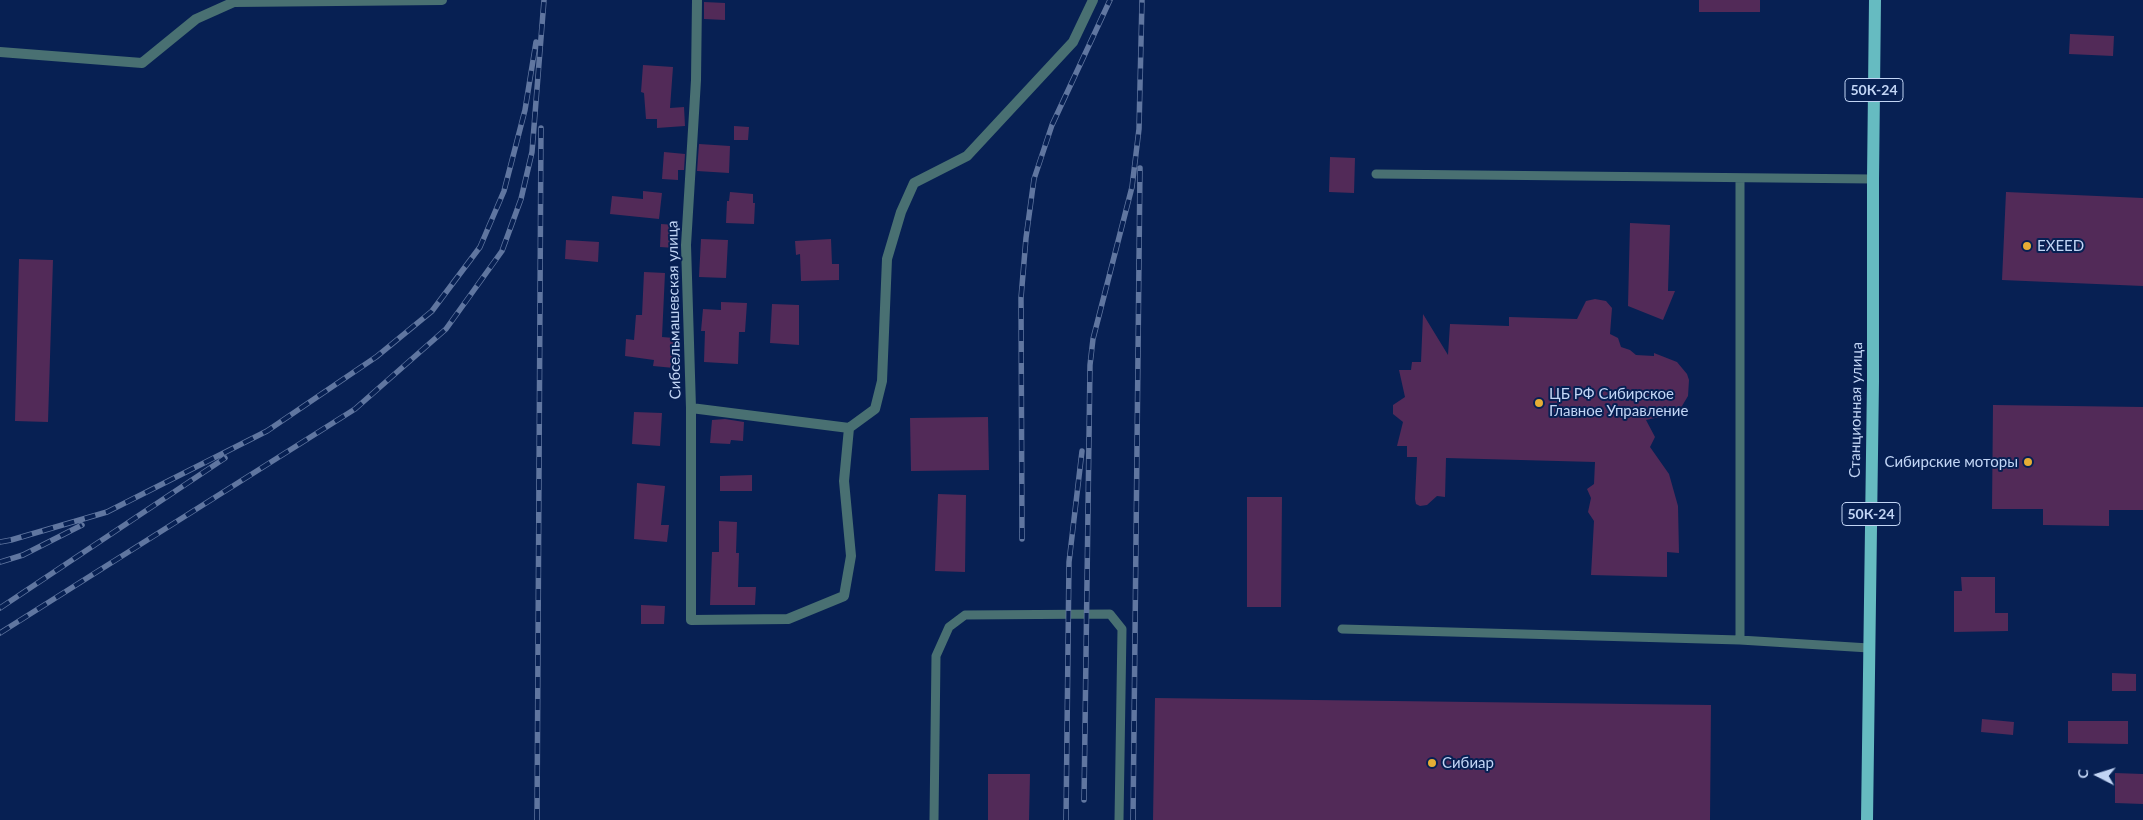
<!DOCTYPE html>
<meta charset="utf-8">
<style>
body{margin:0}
#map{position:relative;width:2143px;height:820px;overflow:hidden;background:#072053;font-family:Lato,sans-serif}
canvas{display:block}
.north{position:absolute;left:2073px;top:750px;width:50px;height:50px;-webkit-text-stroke:4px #072053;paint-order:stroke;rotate:275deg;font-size:14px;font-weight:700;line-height:20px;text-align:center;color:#c2d5f5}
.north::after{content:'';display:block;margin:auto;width:18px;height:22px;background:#c2d5f5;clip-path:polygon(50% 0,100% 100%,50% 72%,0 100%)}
</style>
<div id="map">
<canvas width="2143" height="820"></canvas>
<div class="north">С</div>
</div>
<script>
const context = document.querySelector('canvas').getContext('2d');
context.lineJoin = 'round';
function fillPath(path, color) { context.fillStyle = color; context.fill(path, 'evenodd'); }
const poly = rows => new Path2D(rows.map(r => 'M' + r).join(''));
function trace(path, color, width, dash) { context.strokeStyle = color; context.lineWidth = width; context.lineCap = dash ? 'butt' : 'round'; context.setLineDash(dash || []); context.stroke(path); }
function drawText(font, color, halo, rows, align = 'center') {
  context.font = font + ' Lato,sans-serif'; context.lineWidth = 4; context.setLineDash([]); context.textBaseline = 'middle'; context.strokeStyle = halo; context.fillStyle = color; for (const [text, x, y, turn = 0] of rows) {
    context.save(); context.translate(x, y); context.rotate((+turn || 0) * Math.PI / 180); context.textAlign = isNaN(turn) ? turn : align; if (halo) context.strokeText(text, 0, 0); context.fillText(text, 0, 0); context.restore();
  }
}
fillPath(poly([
 [1699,0,1760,0,1760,12,1699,12],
 [704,2,725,3,725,20,704,19],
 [2070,34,2114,36,2113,56,2069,54],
 [643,65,673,67,670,108,684,107,685,126,657,128,657,119,646,119,644,93,641,92],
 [734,126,749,127,748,140,734,140],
 [699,144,730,146,729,173,697,171],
 [664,152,685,154,684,170,678,170,678,180,662,179],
 [1330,157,1355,158,1354,193,1329,192],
 [643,191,662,193,659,219,610,214,612,196,643,199],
 [730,192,753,194,753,203,755,203,754,224,726,223,727,201,729,201],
 [2006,192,2143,198,2143,286,2002,280],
 [1630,223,1670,225,1668,291,1675,291,1663,320,1628,306],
 [661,224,676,225,675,248,660,247],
 [701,239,728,240,726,278,699,277],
 [831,239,832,264,839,264,839,280,801,281,800,254,796,255,795,241],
 [566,240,599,242,598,262,565,259],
 [19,259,53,260,48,422,15,421],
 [644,272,665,273,662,337,674,338,674,368,653,366,654,360,625,356,626,339,634,340,636,315,642,315],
 [1595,299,1606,301,1612,308,1610,334,1618,338,1621,347,1630,350,1636,355,1654,356,1654,353,1677,362,1687,374,1689,380,1688,396,1682,406,1672,414,1646,420,1655,437,1650,447,1669,474,1678,506,1679,553,1667,552,1667,577,1591,575,1594,521,1588,512,1591,498,1587,489,1594,484,1595,462,1446,458,1445,497,1437,496,1427,505,1420,506,1416,504,1415,499,1417,457,1407,457,1407,446,1397,446,1403,422,1393,414,1393,405,1405,397,1399,370,1411,370,1412,362,1421,362,1423,314,1448,355,1450,324,1509,326,1509,317,1577,319,1586,301],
 [721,302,747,303,745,332,739,332,738,364,704,362,705,331,701,331,703,309,721,310],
 [772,304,799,305,799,345,770,343],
 [1993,405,2143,407,2143,510,2109,510,2109,526,2043,525,2043,509,1992,509],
 [634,412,662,413,660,446,632,444],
 [988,417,989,470,911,471,910,418],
 [725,419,744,422,743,441,731,440,730,444,710,443,712,420],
 [752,475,752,491,720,491,720,476],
 [637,483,665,486,661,525,669,525,667,542,634,539],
 [938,494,966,495,965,572,935,571],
 [1247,497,1282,497,1281,607,1247,607],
 [719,521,737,522,736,553,739,553,738,587,756,587,755,605,710,605,712,552,719,552],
 [1961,577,1995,577,1995,613,2008,613,2008,631,1954,632,1954,591,1962,591],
 [641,605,665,606,664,624,641,624],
 [2112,673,2136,674,2136,691,2112,691],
 [1155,698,1711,705,1710,820,1153,820],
 [1982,719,2014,722,2013,735,1981,732],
 [2068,721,2128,721,2128,744,2068,743],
 [2115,773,2143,774,2143,804,2115,803],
 [988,774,1030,774,1029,820,988,820]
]), '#522a58');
trace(poly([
 [1376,174,1873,179],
 [1342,629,1740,640,1869,648],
 [1740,640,1740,178],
 [934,820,936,656,949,627,965,615,1110,614,1122,629,1119,820]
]), '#497072', 9);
trace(poly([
 [697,0,696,80,686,245,691,408,691,620,788,619,844,596,851,556,844,481,849,428,875,409,882,381,887,259,901,212,914,183,967,156,1073,42,1093,0],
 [0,52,142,63,196,19,234,2,442,0],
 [691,408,849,428]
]), '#497072', 10);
trace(poly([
 [1867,820,1873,381,1873,179,1875,0]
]), '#66bbc1', 12);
const rail = poly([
 [1022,539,1021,298,1026,238,1034,179,1052,125,1110,0],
 [0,542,11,540,107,512,267,431,376,357,432,311,480,247,504,191,525,110,536,42],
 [0,562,23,555,82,525],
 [0,608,225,458],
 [0,633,355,409,446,329,502,251,521,199,532,152,544,0],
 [1084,800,1090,365,1093,339,1132,187,1139,129,1142,0],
 [537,820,541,128],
 [1066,820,1069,562,1082,451],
 [1133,820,1140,168]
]);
trace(rail, '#6076a0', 5.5);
trace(rail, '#072053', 4, [11]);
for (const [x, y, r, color] of [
 [2027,246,5,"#e5ad35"],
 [1539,403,5,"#e5ad35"],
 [2028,462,5,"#e5ad35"],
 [1432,763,5,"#e5ad35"]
]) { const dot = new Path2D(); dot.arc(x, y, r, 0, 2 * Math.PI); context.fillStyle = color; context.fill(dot); trace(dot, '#072053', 2); }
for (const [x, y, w] of [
 [1874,90,58],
 [1871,514,58]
]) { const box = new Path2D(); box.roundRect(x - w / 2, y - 11.5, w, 23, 4); context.fillStyle = '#072053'; context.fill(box); trace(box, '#c2d5f5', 1); }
drawText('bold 14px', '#c2d5f5', null, [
 ["50К-24",1874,90],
 ["50К-24",1871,514]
]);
drawText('15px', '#c2d5f5', '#072053', [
 ["EXEED",2037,246],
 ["ЦБ РФ Сибирское",1549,394],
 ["Главное Управление",1549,411],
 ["Сибирские моторы",2018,462,"right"],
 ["Сибиар",1442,763]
], 'left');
drawText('15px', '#c2d5f5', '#072053', [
 ["Сибсельмашевская улица",674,310,-91],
 ["Станционная улица",1856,410,-89]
]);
</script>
